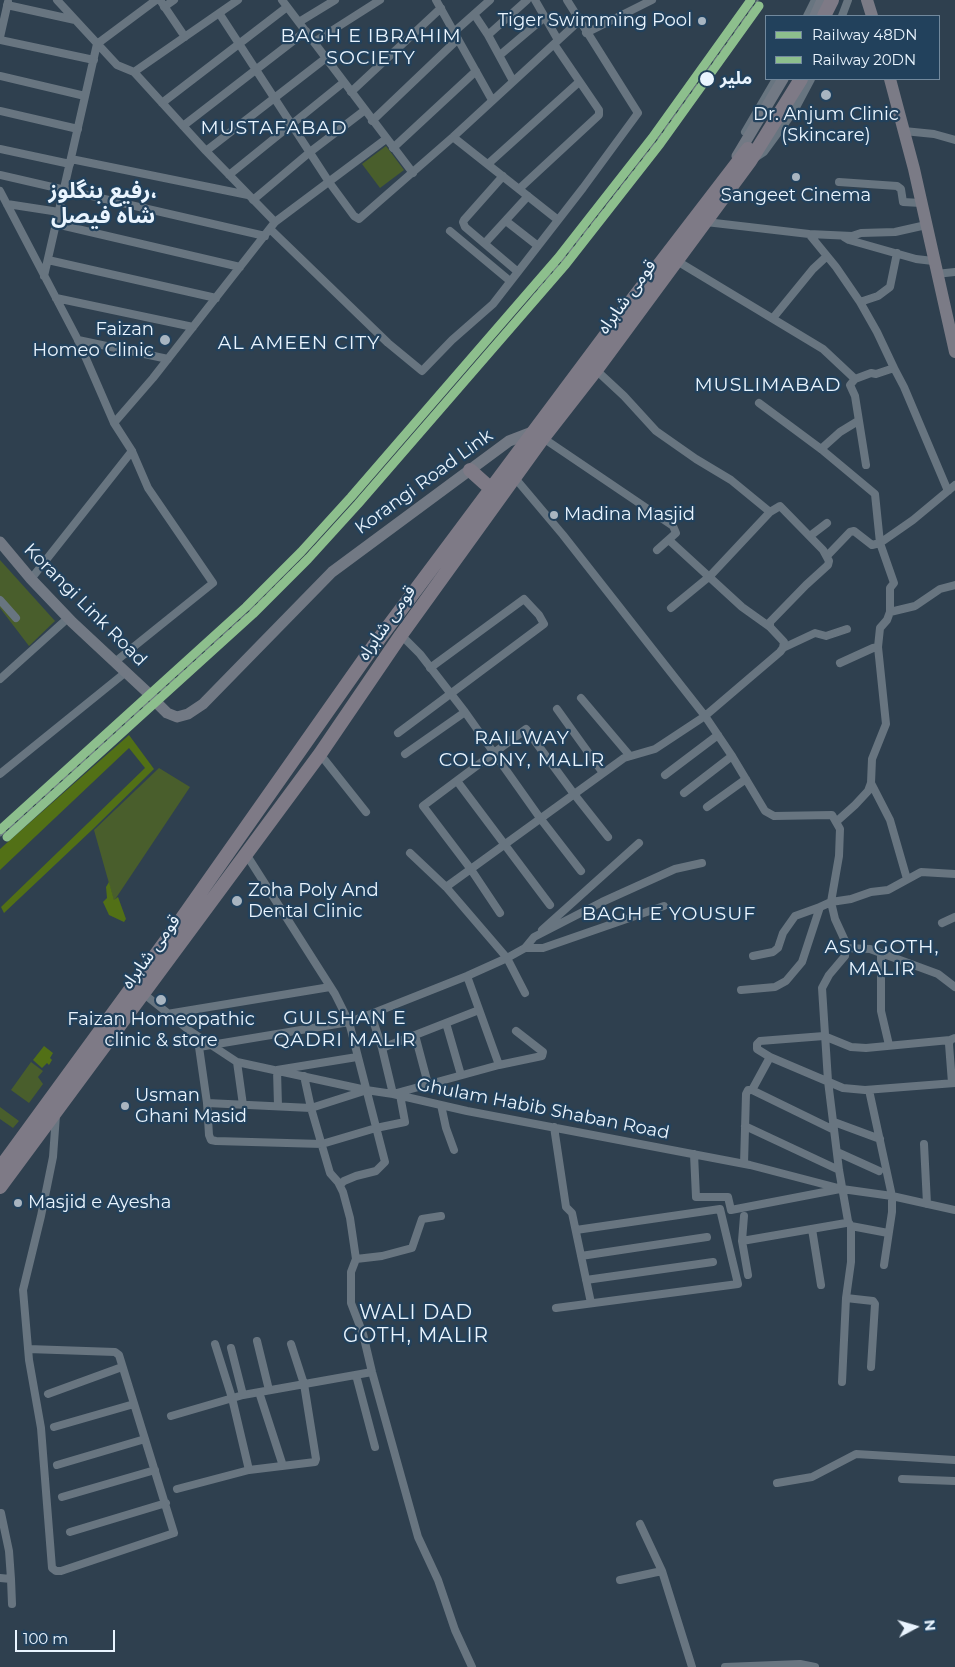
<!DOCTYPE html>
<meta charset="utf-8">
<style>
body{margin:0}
#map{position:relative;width:955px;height:1667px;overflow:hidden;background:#2f404f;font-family:Montserrat,sans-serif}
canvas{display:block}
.legend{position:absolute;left:765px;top:15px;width:175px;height:65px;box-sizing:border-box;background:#22415c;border:1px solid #72899d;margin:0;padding:6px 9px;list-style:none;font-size:15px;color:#e9f4fe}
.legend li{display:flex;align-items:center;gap:10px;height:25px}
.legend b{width:25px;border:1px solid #72899d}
.north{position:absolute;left:890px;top:1602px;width:50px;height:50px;-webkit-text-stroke:4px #22415c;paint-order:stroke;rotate:84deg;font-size:14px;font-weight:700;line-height:20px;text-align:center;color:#e9f4fe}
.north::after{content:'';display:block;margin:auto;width:18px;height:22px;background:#e9f4fe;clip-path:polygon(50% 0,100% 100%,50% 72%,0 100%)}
.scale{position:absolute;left:15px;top:1630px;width:100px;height:22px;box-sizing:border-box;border:2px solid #e9f4fe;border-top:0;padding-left:6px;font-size:15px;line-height:18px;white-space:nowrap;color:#e9f4fe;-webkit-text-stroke:4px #22415c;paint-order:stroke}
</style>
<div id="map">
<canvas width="955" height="1667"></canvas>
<ul class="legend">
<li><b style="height:6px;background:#8dbf8d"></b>Railway 48DN</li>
<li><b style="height:6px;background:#8dbf8d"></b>Railway 20DN</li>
</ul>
<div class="north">N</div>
<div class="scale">100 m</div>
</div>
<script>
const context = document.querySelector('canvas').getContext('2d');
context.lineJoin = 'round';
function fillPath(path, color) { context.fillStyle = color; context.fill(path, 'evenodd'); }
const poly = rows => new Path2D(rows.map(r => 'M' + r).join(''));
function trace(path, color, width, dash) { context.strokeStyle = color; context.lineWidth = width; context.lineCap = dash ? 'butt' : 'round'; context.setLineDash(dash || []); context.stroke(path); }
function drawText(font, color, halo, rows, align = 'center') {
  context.font = font + ' Montserrat,"Noto Sans Arabic",sans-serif'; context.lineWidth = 4.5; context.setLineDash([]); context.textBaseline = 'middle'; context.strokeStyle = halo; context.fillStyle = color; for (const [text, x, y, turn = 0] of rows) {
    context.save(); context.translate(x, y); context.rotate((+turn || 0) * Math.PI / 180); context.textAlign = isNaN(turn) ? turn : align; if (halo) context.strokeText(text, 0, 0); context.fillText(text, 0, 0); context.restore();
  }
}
fillPath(poly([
 [386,146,404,170,380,188,362,164],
 [0,560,55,621,29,646,0,608],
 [159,768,190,787,114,901,94,830],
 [31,1062,43,1071,38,1077,43,1084,29,1103,11,1090],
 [0,1107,19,1121,13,1128,0,1119]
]), '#495e2c');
fillPath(poly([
 [129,735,154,769,93,829,4,913,1,907,145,768,129,748,0,870,0,849],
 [109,882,114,900,118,897,126,919,124,922,109,915,103,902,107,898,106,887],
 [44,1046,53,1053,50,1058,52,1060,49,1065,47,1063,42,1068,33,1060]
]), '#527016');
trace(poly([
 [57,0,117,65,134,72,206,151,275,222],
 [160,0,185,37],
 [282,0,413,173],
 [436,0,492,100],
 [535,0,558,40],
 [7,5,75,20],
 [164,7,174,0],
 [219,13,329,182,354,216,359,219,453,137,579,21],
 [474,14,488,35,513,81],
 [807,16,815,0],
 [842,16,848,0],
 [299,22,335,0],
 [454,32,490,0],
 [586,33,652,0],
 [488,35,527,0],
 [0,37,8,2],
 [0,40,94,60],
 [314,42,380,0],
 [500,55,545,17],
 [134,72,238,0],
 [0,76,85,96],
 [351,92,441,8],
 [162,103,287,7],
 [0,111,78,129],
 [372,121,458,39],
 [183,126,306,31],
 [904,131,934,134,955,140],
 [745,132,776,79],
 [453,137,558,220],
 [393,148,476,71],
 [0,149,70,164],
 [206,151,326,58],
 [755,158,764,152,794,111,811,79],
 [71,159,248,195],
 [488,164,579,82],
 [0,175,265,236],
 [229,175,344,82],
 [503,176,464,220,463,222,465,227,518,272],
 [839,182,897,186,901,189,903,202,921,203],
 [519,189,599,115,599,110,554,44],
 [0,191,78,340,114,423,132,451,148,488,213,583,116,661],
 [253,200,310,152,365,110],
 [7,204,59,212],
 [506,221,538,246],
 [56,224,240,267],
 [270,229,388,343,422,371,452,340,493,304,583,188,638,113,567,0],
 [450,231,510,281],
 [809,234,852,236,861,233,895,232,926,225],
 [844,237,849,240,916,259,933,261],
 [485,243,528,196],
 [48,260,216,298],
 [677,261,823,349,855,379,871,373,876,374,894,368,877,332,860,302,836,267,809,234,706,222],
 [936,274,955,272],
 [44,276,97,44,156,0],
 [56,298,193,327],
 [860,302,878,296,890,287,897,253],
 [773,318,813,269,827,256],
 [78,340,168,359],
 [894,368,904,387,948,491],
 [596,370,624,396,656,431,696,459,731,480,770,512],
 [855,379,850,385,855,396,866,465],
 [759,403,821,449,875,494,880,543,894,583,890,588,890,612,887,620,880,628,878,647],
 [114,423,153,378,275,222,386,139],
 [543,438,673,526,676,533,657,550],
 [821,449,840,432,858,421],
 [810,536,827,523],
 [670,541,742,607,770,627],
 [827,556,850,532,854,531,872,545,880,543,913,520,955,485],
 [31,579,132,451],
 [0,600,16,618],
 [671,608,710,576,770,512,780,506,823,550,829,561,828,565,806,585,770,622,770,627,784,642,783,648,780,652,705,716,732,756,765,811,774,816,832,815,840,829,839,856,831,902,835,919,846,943,845,956,829,975,822,988,828,1081,839,1170,848,1221,846,1223,742,1241],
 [890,612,915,606,940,589,955,585],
 [401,635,420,654,465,712,540,818,581,871],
 [783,648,815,633,826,636,847,629],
 [0,679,68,618],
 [581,698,630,756],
 [557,709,603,773],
 [398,733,544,624,539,615,524,599,430,668],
 [320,754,366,812],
 [405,754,465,712],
 [0,774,126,672],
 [665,775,718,735],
 [457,781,550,905],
 [871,783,890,820,907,879],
 [684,793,732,756],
 [707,807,746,779],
 [836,822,855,805,868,791,871,783,872,759,886,724,878,647,873,648,840,663],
 [410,853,446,887,507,958,525,993],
 [246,854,335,994,349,1022,385,1162,376,1171,356,1176,344,1181,340,1185],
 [446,887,624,758,655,749,705,716,563,535,515,478],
 [500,913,470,868,423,806,526,729,574,794,608,837],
 [942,923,955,917],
 [542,930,639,843],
 [525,948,543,948,664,906],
 [846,948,870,949,938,974,955,987],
 [881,953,881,1011,889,1045],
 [753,956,773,952,778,948,783,933,795,916,820,907],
 [467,976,499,1065],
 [741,990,775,987,786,981,802,962,820,907,831,902,851,899,871,892,888,890,921,872,955,874],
 [144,994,190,1031,237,1062,366,1090,393,1094,467,1111,750,1165,842,1189,892,1196,955,1210],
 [167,1014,330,987],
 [371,1014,382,1048,393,1094,499,1065,542,1056,543,1052,516,1031],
 [446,1023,461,1075],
 [415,1035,428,1084],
 [950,1040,866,1048,851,1047,824,1036,760,1041,757,1044,757,1049,770,1057,843,1088,865,1090,955,1083],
 [382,1048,479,1010],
 [237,1062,243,1105],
 [304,1076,311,1108,330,1173,338,1182,343,1192,350,1218,356,1259,351,1272,351,1303,363,1334,372,1372,418,1537,438,1580,455,1630,472,1667],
 [952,1083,949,1044,950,1040,955,1038],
 [752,1090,834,1130],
 [869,1090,892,1196,892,1212,884,1265],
 [400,1095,405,1122,376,1128,322,1144,216,1141,211,1140,209,1135,207,1103,199,1047,349,1022,371,1014,467,976,507,958,525,948,534,937,602,902,675,869,702,863],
 [207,1103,311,1108,364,1091],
 [441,1105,446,1128,454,1150],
 [278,1106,277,1070,357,1057],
 [834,1122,880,1139],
 [745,1126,839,1170],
 [554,1127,566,1207,572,1213,591,1303],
 [924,1144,927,1204],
 [837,1152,879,1171],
 [694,1154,696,1197,728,1197,731,1210,840,1189],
 [744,1164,746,1094,748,1090,752,1090,770,1057],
 [744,1216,742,1241,748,1275],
 [849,1223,851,1226,888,1233],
 [812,1229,821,1285],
 [581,1256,707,1237],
 [356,1259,382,1256,412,1248,422,1219,441,1216],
 [586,1280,713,1262],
 [846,1298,873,1301,875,1304,871,1367],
 [556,1308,738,1284,720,1209,576,1230],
 [257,1341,269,1390],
 [215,1344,232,1398,249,1470],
 [231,1348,243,1395],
 [28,1349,115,1352,119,1355,174,1533,61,1571,56,1571,52,1568,41,1428,29,1360,23,1290,41,1216,53,1157,56,1115],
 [356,1375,375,1447],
 [842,1382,846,1298,851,1262,851,1226],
 [259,1392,283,1466],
 [48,1394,122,1367],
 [171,1416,243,1395,372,1372],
 [54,1427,134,1404],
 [57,1465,145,1439],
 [902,1479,955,1481],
 [777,1483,812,1477,856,1454,955,1460],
 [177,1489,249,1470,315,1462,316,1459,304,1384,291,1344],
 [62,1497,155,1470],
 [640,1524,662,1571,692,1667],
 [70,1532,166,1503],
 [0,1578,11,1579,9,1551,1,1513],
 [11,1579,12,1604],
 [620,1580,662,1571],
 [725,1667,800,1664,815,1667]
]), '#687580', 8);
trace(poly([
 [815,16,822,0],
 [737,156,783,79],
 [0,542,31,579,72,622,147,692],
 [155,701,167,713,177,717,188,714,203,704,332,572,509,441,535,431]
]), '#727984', 11);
trace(poly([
 [867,0,872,16],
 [890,79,914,169,955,352]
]), '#7b7b86', 12);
trace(poly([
 [824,16,832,0],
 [470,470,490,488],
 [0,1168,171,934,370,651,626,308,748,149],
 [0,1187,320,754,401,635,543,438,596,370,750,161,801,79]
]), '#7e7a86', 14);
trace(poly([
 [0,836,250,611,305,557,355,503,517,316,604,209,656,142,758,0]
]), '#6d7984', 2, [8, 4]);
trace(poly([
 [0,830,246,607,301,552,351,497,558,258,652,138,751,0]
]), '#8dbf8d', 9);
trace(poly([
 [7,837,253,614,308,559,358,504,566,264,660,144,759,6]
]), '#8dbf8d', 9);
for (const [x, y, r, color] of [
 [702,21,5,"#a8b5c1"],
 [707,79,8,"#e9f4fe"],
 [826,95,6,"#a8b5c1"],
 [796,177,5,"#a8b5c1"],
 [165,340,6,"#a8b5c1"],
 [554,515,5,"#a8b5c1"],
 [237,901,6,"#a8b5c1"],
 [161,1000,6,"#a8b5c1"],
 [125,1106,5,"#a8b5c1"],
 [18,1203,5,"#a8b5c1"]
]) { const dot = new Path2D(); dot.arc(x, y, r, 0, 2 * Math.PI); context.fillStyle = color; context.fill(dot); trace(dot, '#22415c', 2); }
drawText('18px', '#e9f4fe', '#22415c', [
 ["Tiger Swimming Pool",692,21,"right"],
 ["Dr. Anjum Clinic",826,115,"center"],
 ["(Skincare)",826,136,"center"],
 ["Sangeet Cinema",796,196,"center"],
 ["Faizan",154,330,"right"],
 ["Homeo Clinic",154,351,"right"],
 ["Madina Masjid",564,515],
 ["Zoha Poly And",248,891],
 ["Dental Clinic",248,912],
 ["Faizan Homeopathic",161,1020,"center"],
 ["clinic & store",161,1041,"center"],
 ["Usman",135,1096],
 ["Ghani Masid",135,1117],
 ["Masjid e Ayesha",28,1203]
], 'left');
drawText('bold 18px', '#e9f4fe', '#22415c', [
 ["ملیر",720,79]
], 'left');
drawText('18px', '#e9f4fe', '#22415c', [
 ["قومی شاہراہ",627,297,-54],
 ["Korangi Road Link",424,482,-36],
 ["Korangi Link Road",85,605,45],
 ["قومی شاہراہ",387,623,-55],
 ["قومی شاہراہ",151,952,-54],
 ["Ghulam Habib Shaban Road",543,1109,11]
]);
context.letterSpacing = '1px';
drawText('19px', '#e9f4fe', '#22415c', [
 ["BAGH E IBRAHIM",371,36],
 ["SOCIETY",371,58],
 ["MUSTAFABAD",274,128],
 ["AL AMEEN CITY",299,343],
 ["MUSLIMABAD",768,385],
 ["RAILWAY",522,738],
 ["COLONY, MALIR",522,760],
 ["BAGH E YOUSUF",669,914],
 ["ASU GOTH,",882,947],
 ["MALIR",882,969],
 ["GULSHAN E",345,1018],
 ["QADRI MALIR",345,1040]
]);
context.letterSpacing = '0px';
context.letterSpacing = '1px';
drawText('20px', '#e9f4fe', '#22415c', [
 ["WALI DAD",416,1313],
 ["GOTH, MALIR",416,1336]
]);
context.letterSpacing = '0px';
drawText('bold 22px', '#e9f4fe', '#22415c', [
 ["رفیع بنگلوز،",103,192],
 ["شاہ فیصل",103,217]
]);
</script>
